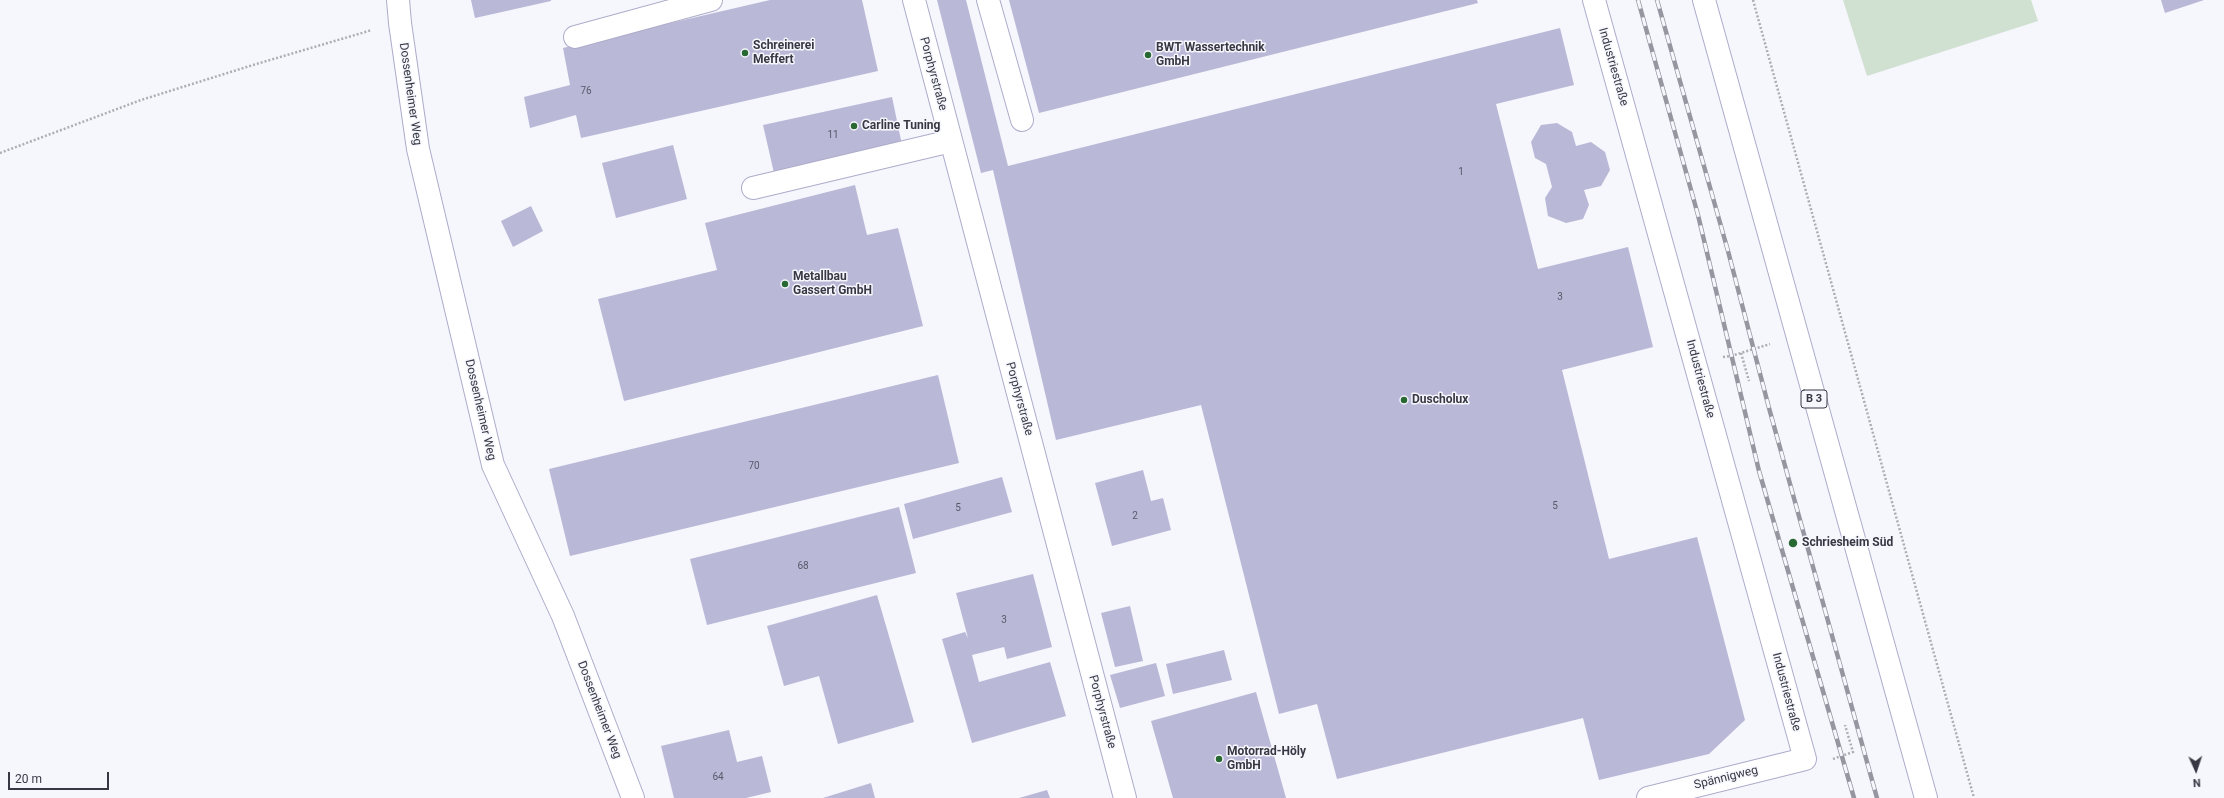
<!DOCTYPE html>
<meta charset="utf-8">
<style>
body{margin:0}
#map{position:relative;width:2224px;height:798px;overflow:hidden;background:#f6f6fd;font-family:Roboto,sans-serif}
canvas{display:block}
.north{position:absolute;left:2176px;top:750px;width:40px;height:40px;-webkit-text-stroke:3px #f6f6fd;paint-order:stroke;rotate:177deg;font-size:11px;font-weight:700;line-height:16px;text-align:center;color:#383844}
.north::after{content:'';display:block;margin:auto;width:14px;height:18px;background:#383844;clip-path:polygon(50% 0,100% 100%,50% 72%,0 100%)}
.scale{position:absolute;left:8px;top:772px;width:101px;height:18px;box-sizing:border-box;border:2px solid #383844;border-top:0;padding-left:5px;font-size:12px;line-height:14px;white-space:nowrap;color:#383844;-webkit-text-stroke:3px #f6f6fd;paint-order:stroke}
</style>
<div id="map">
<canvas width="2224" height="798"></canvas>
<div class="north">N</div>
<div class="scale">20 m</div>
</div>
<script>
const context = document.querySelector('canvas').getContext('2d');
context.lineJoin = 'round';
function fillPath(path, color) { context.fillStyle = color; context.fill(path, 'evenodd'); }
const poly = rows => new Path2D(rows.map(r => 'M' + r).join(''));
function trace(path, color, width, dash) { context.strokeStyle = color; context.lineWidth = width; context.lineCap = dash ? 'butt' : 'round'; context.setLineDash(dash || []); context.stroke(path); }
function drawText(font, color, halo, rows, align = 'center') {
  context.font = font + ' Roboto,sans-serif'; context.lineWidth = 3; context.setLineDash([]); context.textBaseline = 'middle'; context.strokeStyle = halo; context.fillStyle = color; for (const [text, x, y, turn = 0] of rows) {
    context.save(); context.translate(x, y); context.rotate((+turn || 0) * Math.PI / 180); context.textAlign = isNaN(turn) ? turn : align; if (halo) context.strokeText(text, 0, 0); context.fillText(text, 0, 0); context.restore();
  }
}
fillPath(poly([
 [1843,0,2031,0,2038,21,1867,76]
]), '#d0e0d1');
fillPath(poly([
 [471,0,551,0,551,1,475,18],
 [770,0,862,0,878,71,581,138,576,115,530,128,524,97,570,85,563,48],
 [937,0,966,0,1008,166,1560,28,1574,85,1496,104,1538,269,1628,247,1653,347,1562,370,1609,559,1697,537,1745,720,1709,754,1599,780,1583,718,1337,779,1317,704,1279,714,1201,405,1056,440,993,170,981,173],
 [1009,0,1477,0,1478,3,1039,113],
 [2161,0,2204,0,2165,13],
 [892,97,902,145,774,173,763,125],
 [1557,123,1572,132,1576,146,1591,142,1605,152,1610,170,1601,186,1584,190,1589,205,1583,219,1566,223,1548,216,1545,198,1552,187,1546,164,1535,158,1531,142,1541,125],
 [673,145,687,199,616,218,602,163],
 [855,185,867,235,898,228,923,326,624,401,598,299,717,270,705,223],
 [531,206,543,231,513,247,501,221],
 [938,375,959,463,570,556,549,469],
 [1143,470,1151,501,1163,498,1171,530,1112,546,1095,483],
 [1002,477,1012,512,913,539,904,504],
 [899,507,916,573,707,625,690,559],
 [1033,574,1052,647,1007,659,1004,647,972,655,979,682,1050,662,1066,716,972,743,942,639,965,632,968,638,956,593],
 [877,595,914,722,838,744,819,676,784,686,767,626],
 [1130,606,1143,661,1115,667,1101,613],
 [1224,650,1232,680,1173,694,1166,664],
 [1156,663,1165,696,1120,708,1110,675],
 [1256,692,1286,798,1173,798,1151,721],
 [729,730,737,762,762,756,771,792,746,798,674,798,661,746],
 [871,783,875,798,823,798],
 [1047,790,1050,798,1019,798]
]), '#b9b8d7');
const minor = poly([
 [398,0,400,23,418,149,493,465,563,616,633,798],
 [914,0,1125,798],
 [988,0,1022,120],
 [1594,0,1805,759,1648,798],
 [575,37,711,0],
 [753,188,951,141]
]);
const major = poly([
 [1704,0,1926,798]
]);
trace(minor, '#adacca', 24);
trace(major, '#adacca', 24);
trace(poly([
 [1753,0,1974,798],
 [0,153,141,100,253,65,372,30],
 [1741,353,1749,381],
 [1723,357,1731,356,1770,344],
 [1833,759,1853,752,1845,725]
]), '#adadb6', 2.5, [2, 2]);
trace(minor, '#fff', 22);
trace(major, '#fff', 22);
const rail = poly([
 [1638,0,1698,215,1759,471,1854,798],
 [1657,0,1728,251,1769,408,1877,798]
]);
trace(rail, '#9696a0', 4.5);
trace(rail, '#f6f6fd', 3, [9]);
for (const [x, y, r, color] of [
 [745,53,4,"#286933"],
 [1148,55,4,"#286933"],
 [854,126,4,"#286933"],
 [785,284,4,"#286933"],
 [1404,400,4,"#286933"],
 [1793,543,5,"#286933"],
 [1219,759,4,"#286933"]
]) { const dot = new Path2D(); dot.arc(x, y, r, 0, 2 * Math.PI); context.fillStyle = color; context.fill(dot); trace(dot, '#f6f6fd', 1.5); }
drawText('10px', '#585869', null, [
 ["76",586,91],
 ["11",833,135],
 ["1",1461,172],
 ["3",1560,297],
 ["70",754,466],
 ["5",1555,506],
 ["5",958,508],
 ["2",1135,516],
 ["68",803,566],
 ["3",1004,620],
 ["64",718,777]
]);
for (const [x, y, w] of [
 [1814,399,26]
]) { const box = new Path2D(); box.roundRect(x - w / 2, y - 9, w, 18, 3); context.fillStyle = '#f6f6fd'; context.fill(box); trace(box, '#383844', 1); }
drawText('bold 11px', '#383844', null, [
 ["B 3",1814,399]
]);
drawText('bold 12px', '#383844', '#f6f6fd', [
 ["Schreinerei",753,46],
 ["Meffert",753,60],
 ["BWT Wassertechnik",1156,48],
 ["GmbH",1156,62],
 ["Carline Tuning",862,126],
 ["Metallbau",793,277],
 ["Gassert GmbH",793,291],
 ["Duscholux",1412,400],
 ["Schriesheim Süd",1802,543],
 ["Motorrad-Höly",1227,752],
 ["GmbH",1227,766]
], 'left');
drawText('12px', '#383844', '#f6f6fd', [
 ["Industriestraße",1613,67,74],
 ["Porphyrstraße",933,74,75],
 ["Dossenheimer Weg",410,94,82],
 ["Industriestraße",1700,379,75],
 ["Porphyrstraße",1019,399,75],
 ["Dossenheimer Weg",480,410,77],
 ["Industriestraße",1786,692,75],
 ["Dossenheimer Weg",599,710,69],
 ["Porphyrstraße",1102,712,75],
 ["Spännigweg",1726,778,-14]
]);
</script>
